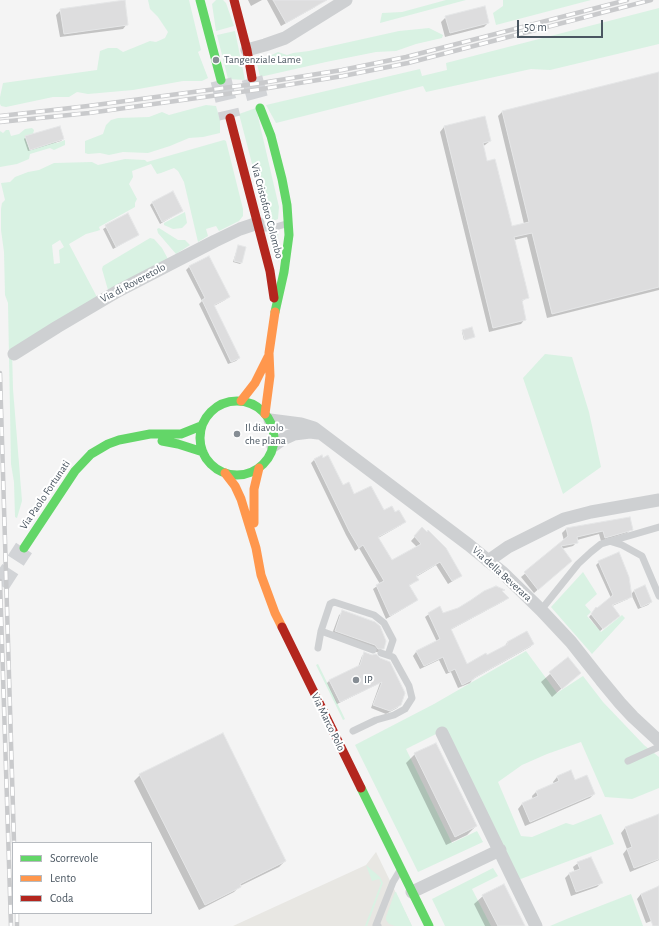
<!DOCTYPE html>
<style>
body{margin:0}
#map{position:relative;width:659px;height:926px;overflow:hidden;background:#f4f4f4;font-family:"Alegreya Sans",sans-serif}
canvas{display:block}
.legend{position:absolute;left:12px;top:842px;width:140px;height:72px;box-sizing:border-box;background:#fff;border:1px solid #b7bbc0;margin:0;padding:5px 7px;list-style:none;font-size:12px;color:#4a5661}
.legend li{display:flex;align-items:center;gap:8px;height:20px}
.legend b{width:20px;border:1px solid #b7bbc0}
.scale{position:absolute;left:517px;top:20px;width:86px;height:18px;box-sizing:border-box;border:2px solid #4a5661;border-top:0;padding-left:5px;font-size:12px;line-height:14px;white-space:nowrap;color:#4a5661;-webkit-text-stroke:3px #fff;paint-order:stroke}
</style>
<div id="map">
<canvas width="659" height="926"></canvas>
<ul class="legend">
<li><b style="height:5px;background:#63d668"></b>Scorrevole</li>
<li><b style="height:5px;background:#ff974d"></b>Lento</li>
<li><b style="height:5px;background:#b3261e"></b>Coda</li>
</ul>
<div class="scale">50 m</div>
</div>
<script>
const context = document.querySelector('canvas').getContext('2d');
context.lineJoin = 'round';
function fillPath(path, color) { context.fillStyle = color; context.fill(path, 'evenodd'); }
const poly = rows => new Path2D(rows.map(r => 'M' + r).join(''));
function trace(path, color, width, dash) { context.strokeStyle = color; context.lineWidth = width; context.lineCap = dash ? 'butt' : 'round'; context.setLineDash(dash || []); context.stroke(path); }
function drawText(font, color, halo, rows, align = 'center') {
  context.font = font + ' "Alegreya Sans",sans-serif'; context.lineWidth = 4; context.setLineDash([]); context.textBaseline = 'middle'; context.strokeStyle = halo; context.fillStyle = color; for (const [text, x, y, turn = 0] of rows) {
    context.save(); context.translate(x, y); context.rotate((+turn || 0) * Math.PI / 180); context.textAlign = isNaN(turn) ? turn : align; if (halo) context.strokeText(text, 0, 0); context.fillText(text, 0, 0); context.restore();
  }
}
fillPath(poly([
 [376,852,412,926,233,926,366,865]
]), '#e8e7e3');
fillPath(poly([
 [148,0,189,0,201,50,198,52,208,78,202,81,183,81,133,90,88,94,77,92,69,97,53,97,6,107,1,106,0,104,0,97,3,83,97,70,100,51,108,48,117,48,123,52,150,41,156,42,165,38,168,32,158,17,150,9],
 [216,0,223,0,226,3,234,26,216,31,212,4],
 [446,0,466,0,380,23,382,13,402,12],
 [503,0,591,0,496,25,493,13,503,6],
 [659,8,659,44,550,70,531,69,426,92,423,86,276,123,266,105,420,69,422,76,447,70,446,63],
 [429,28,443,35,442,38,416,44,396,51,376,52,326,62,260,77,257,64,261,60,278,52,287,55,293,53,309,51,399,31],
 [235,31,245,80,228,79,217,35],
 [206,105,216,106,220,120,220,133,203,137,189,138,170,146,148,153,123,152,109,155,100,153,88,154,85,153,85,141,103,134,106,125,111,120,118,118,149,117,162,112,169,115],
 [256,108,279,207,278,219,271,222,267,221,239,114],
 [32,128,34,130,33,134,25,137,30,150,49,144,52,141,57,143,65,140,65,145,54,150,50,148,30,154,29,159,17,164,0,167,0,131,3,133,6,130,9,130,11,136,19,134,25,129],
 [224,140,226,141,243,209,243,216,239,221,219,231,216,226,206,229,208,236,198,242,184,182,178,171,174,168,161,173,157,174,151,164,132,171,133,177,129,184,137,199,135,203,135,207,99,227,100,230,97,231,86,234,69,244,97,297,12,350,13,389,22,501,17,518,15,517,14,482,11,464,8,303,5,295,4,252,1,230,1,209,2,203,5,200,1,183,10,182,15,177,28,172,39,170,54,163,92,162,98,165,125,159,145,160,147,162],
 [60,240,64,247,59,250,60,263,54,264,52,245],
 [185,212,187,223,182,228,173,229,164,225,164,223],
 [159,228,178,240,185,240,190,245,176,254,158,233,157,229],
 [278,232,279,262,268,234],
 [150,238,154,239,162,248,168,259,108,290,102,269,103,266],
 [545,354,572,357,589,412,601,467,563,494,523,378],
 [583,572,597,594,585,605,591,612,587,616,601,632,622,615,625,618,592,654,551,607],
 [526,651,557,693,583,676,603,702,644,745,659,757,659,788,632,799,605,797,581,742,547,754,522,765,498,782,521,836,532,837,566,823,573,825,601,814,614,844,518,880,446,729,406,749,452,843,477,831,483,842,418,872,355,745,434,704],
 [318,664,345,719,343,720,316,665],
 [366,865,380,877,383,883,367,926,365,926,381,883,379,879,372,881],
 [493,868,498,876,472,889,491,926,445,926,432,899],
 [395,892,396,892,412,926,395,926,389,924,386,920,386,917],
 [631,894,643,926,550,926,569,918]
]), '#d9f2e3');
fillPath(poly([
 [248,0,262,0,251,6],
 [267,0,318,0,320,3,315,7,281,26],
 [61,10,127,24,123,29,60,37,56,15],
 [446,17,488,23,484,27,445,37,441,22],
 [659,73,659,290,547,318,527,237,514,240,528,297,521,302,525,319,521,324,489,332,440,132,444,127,484,117,490,141,485,145,483,146,487,162,511,227,524,224,498,116,502,112],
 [26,137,63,139,61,141,28,151,24,139],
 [153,202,182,211,160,224,150,205],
 [127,215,138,235,113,249,103,229],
 [238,246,241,263,240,264,233,262],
 [189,267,228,297,225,300,214,306,239,358,236,361,228,364,199,304,202,301,186,270],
 [463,330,474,337,464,340,462,332],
 [314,460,342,487,354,495,383,511,395,513,404,521,401,525,378,538,391,562,417,547,411,541,422,529,461,576,448,584,436,565,416,577,417,580,409,586,417,600,413,603,386,619,373,589,380,584,359,548,355,551,346,535,311,463],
 [630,518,631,529,627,533,601,541,599,534,577,540,577,542,573,546,561,549,567,564,534,593,521,577,564,541,562,533,566,529],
 [599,562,630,596,628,599,612,606,616,618,600,631,589,617,594,611,597,609,611,598,596,565],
 [645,586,651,602,648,605,638,609,631,594,634,591],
 [501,592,508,598,504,601,450,630,467,665,504,647,507,643,526,632,533,644,530,647,473,679,470,683,458,688,451,672,446,674,439,660,420,669,413,656,416,652,437,642,425,617,429,614,443,615],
 [343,612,383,648,379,652,374,652,332,634,339,615],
 [365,653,400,705,397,708,386,714,371,708,380,683,337,704,327,683,330,680,358,667,362,656],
 [568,658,579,673,552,697,541,682],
 [222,734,285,861,279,867,240,886,234,892,199,910,134,781,140,775],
 [415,754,476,826,467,835,446,845,406,763],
 [570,772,575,782,594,794,590,798,525,826,518,809,522,804,533,800,532,796,536,792,554,784,553,782,557,777],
 [659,815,659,860,630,872,623,854,627,849,621,833,625,828],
 [578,863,601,883,597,887,571,896,565,878,569,874,575,872,573,867],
 [659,888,659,918,646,923,637,899,641,894],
 [483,896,524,926,485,926,474,904]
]), '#0003');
const building = poly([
 [125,0,128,25,64,34,60,9,125,0],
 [273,0,327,0,286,23,273,0],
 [485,6,489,23,450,33,445,16,485,6],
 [659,72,659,287,552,314,532,233,514,237,529,298,522,300,526,320,493,328,444,126,485,116,491,141,483,143,487,161,495,159,512,226,529,222,502,111,659,72],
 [60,126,64,139,30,150,25,136,60,126],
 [173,191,183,211,162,222,152,202,173,191],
 [128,213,139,235,116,247,105,225,128,213],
 [238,245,246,247,242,263,234,261,238,245],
 [209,256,230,297,214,305,240,358,231,362,202,300,205,298,189,266,209,256],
 [472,327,475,337,465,340,462,330,472,327],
 [322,455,323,458,328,455,343,485,349,482,354,494,371,486,384,510,392,506,395,512,399,510,406,522,378,537,392,560,421,544,414,536,422,527,427,532,428,530,446,548,462,576,452,581,440,562,416,576,419,580,409,585,418,600,390,616,376,585,384,581,363,545,359,548,349,531,314,459,322,455],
 [630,517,633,530,605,538,603,531,577,537,578,543,561,546,572,561,538,590,524,572,568,536,566,528,630,517],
 [619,552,629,577,632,597,612,605,620,616,603,629,591,614,596,607,597,608,613,595,598,561,619,552],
 [645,585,652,602,641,607,634,590,645,585],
 [496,586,505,590,502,591,509,598,451,629,467,664,486,653,487,655,508,644,507,642,527,631,534,644,474,678,474,679,462,685,455,669,449,672,443,657,424,666,416,651,440,639,428,613,440,606,443,613,458,608,471,600,484,591,496,586],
 [342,610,375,622,380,626,386,641,384,649,378,649,375,645,335,631,342,610],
 [364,652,372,655,376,654,380,658,390,662,405,693,401,705,390,711,373,705,382,682,340,702,329,680,360,665,364,652],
 [568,657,581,673,562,689,549,672,568,657],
 [223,733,286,861,240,884,241,887,205,905,139,774,223,733],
 [436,743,477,826,455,837,414,753,436,743],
 [571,770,575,780,587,775,595,794,530,822,522,803,538,796,536,791,559,781,557,776,571,770],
 [659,814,659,859,634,868,627,849,632,847,625,827,659,814],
 [591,857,603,883,576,892,569,873,580,869,577,862,591,857],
 [504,884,525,926,498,926,482,895,504,884],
 [659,886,659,926,653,926,641,894,659,886]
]);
fillPath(building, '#ddddde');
trace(building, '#e5e6e7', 1);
trace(poly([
 [0,585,24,548]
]), '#d2d4d7', 19, [19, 10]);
trace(poly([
 [252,78,260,108],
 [221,80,230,118]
]), '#d2d4d7', 21, [21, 10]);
trace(poly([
 [261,228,272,228,286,224],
 [609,541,622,545,642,556,659,596],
 [541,610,578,564,591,552,601,544,659,527],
 [321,631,330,604,334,602,374,615,384,623,393,640,388,655],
 [318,648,321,631,373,650],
 [353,731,376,720,394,715,405,709,412,698,409,686,393,657,381,653],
 [628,761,659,747],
 [378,926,376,925,393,882,399,872]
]), '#ced0d2', 7);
trace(poly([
 [247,50,265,45,285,38,346,0],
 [14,354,57,327,118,291,215,241,240,229,258,223],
 [270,420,301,424,314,428,469,545,502,572,541,610,571,642,601,680,620,703,633,717,659,741],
 [273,446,283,439,294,434,310,432,318,433],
 [488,561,508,547,564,519,591,512,659,500],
 [442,733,536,926],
 [412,892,500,850]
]), '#ced0d2', 13);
trace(poly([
 [200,0,221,80],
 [260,108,271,136,282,179,287,205,289,235,284,272,275,312],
 '200 438a37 37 0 1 1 74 0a37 37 0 1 1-74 0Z',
 [162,441,178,444,203,452],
 [24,548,75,471,91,454,108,444,119,440,150,434,181,434,201,426],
 [361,788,429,926]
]), '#63d668', 9);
trace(poly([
 [241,401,255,383,268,357],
 [265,414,270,376,269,353,275,312],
 [225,473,235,486,241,499,256,548,261,575,275,613,282,627],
 [254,523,254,489,259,468]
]), '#ff974d', 9);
trace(poly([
 [234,0,247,50,252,78],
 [230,118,270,271,274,298],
 [282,627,361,788]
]), '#b3261e', 9);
const rail = poly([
 [0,116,88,106,261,83,342,70,406,57,627,0],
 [0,122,89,113,262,89,343,76,408,63,651,0],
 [0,373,14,843],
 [0,581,11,926],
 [17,913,17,926]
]);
trace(rail, '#c9cacc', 4.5);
trace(rail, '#fff', 3, [9]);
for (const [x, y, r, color] of [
 [216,60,4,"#868d94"],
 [237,434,4,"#868d94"],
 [356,680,4,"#868d94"]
]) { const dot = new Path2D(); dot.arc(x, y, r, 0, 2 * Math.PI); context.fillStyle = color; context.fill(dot); trace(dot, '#fff', 1.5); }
drawText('11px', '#4a5661', '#fff', [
 ["Tangenziale Lame",224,60],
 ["Il diavolo",245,428],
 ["che plana",245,441],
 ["IP",364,680]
], 'left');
drawText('11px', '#4a5661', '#fff', [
 ["Via Cristoforo Colombo",267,211,75],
 ["Via di Roveretolo",133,283,-28],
 ["Via Paolo Fortunati",45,495,-56],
 ["Via della Beverara",502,574,42],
 ["Via Marco Polo",328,722,64]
]);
</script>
